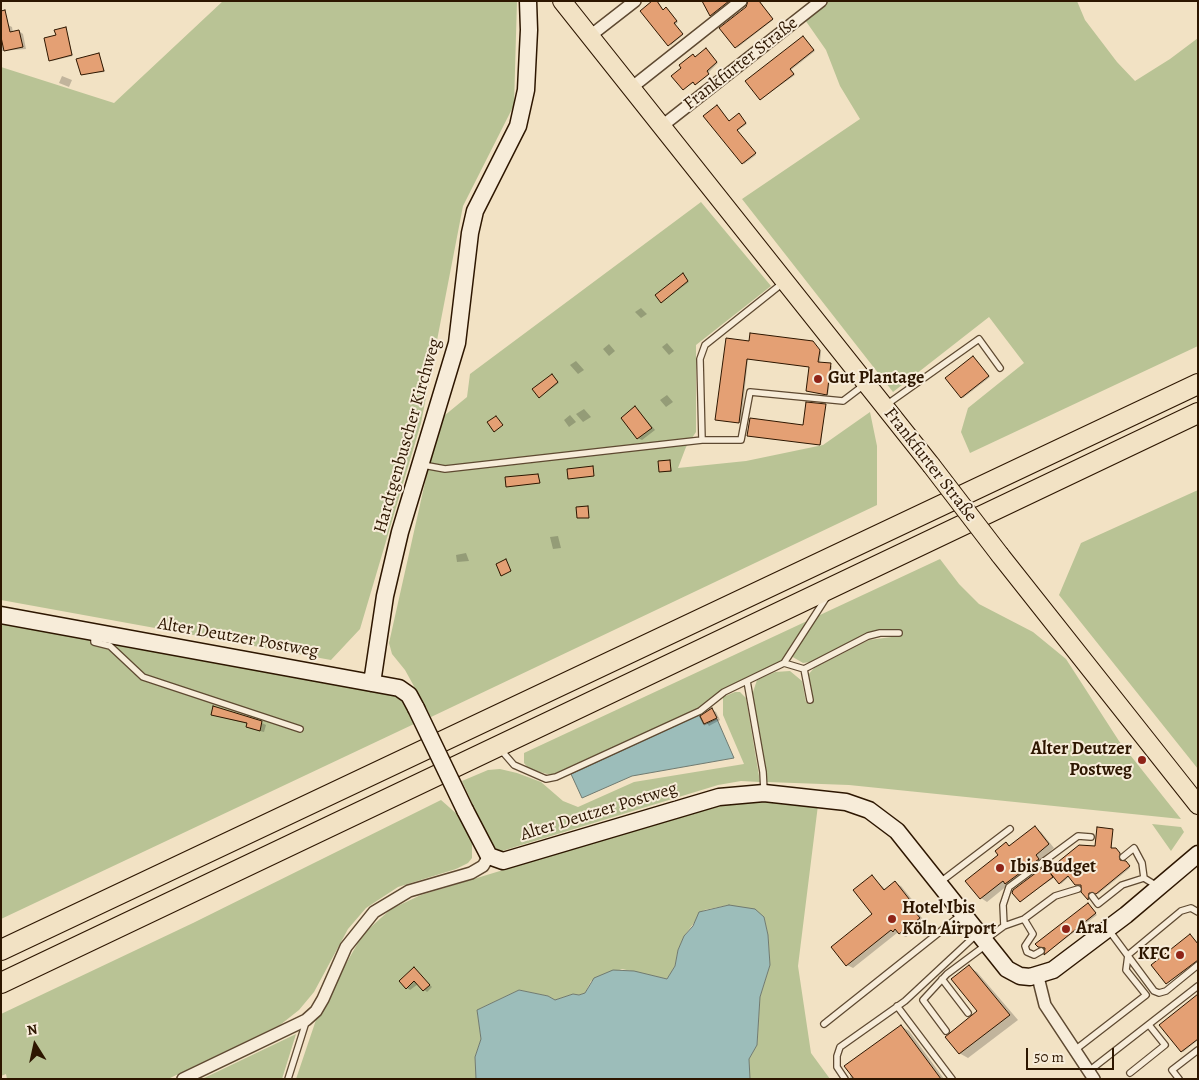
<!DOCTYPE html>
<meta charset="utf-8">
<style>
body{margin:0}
#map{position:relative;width:1199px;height:1080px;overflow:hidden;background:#f2e2c4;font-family:Alegreya,serif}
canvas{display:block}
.frame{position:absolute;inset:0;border:2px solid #2d1600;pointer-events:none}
.north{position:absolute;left:10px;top:1020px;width:50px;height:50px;-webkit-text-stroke:4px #f7ecd9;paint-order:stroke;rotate:350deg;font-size:14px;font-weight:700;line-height:20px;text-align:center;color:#2d1600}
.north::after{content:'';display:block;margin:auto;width:18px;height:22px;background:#2d1600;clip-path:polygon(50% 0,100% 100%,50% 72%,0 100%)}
.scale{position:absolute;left:1026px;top:1048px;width:88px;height:22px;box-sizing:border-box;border:2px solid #2d1600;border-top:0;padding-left:6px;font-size:15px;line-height:18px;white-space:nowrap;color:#2d1600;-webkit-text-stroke:4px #f7ecd9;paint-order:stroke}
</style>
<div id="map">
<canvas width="1199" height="1080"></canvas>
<div class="frame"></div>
<div class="north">N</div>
<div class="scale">50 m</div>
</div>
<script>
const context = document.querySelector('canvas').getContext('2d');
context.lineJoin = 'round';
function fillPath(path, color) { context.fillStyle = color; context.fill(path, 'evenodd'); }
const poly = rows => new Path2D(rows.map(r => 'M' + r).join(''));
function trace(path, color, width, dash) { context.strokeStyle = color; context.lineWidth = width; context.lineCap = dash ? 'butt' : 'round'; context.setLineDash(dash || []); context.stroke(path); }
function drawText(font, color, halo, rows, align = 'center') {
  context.font = font + ' Alegreya,serif'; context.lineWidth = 4; context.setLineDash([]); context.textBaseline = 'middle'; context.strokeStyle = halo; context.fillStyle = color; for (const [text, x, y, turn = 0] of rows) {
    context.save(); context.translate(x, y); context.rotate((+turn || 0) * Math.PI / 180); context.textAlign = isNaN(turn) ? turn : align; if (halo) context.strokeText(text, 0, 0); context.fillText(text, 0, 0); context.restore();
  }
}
fillPath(poly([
 [223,1,517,1,514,105,463,206,421,423,360,629,331,660,1,600,1,67,114,103],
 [825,1,1077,1,1085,20,1117,62,1135,81,1170,59,1198,38,1198,346,970,453,961,432,968,408,1024,363,989,317,893,392,742,199,860,119,840,86,826,50,803,17],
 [701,202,771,286,696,345,696,432,686,447,678,468,746,461,823,445,870,412,877,446,877,505,431,717,405,670,392,654,389,643,439,420,467,397,470,374],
 [1198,490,1198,769,1059,595,1081,543],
 [940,559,959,584,979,604,1033,632,1066,659,1119,741,1181,819,849,785,767,782,752,695,757,680,775,672,790,671,802,681,806,702,812,704,808,675,814,668,869,640,899,636,899,630,882,630,864,634,822,658,810,662,803,663,791,656,715,695,697,709,551,775,529,769,524,763,524,753],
 [1,620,398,696,411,709,408,712,414,724,1,919],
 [735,692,740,692,746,698,760,782,741,781,718,785,502,851,494,848,491,844,462,781,488,770,500,769,517,773,541,782,563,801,578,807,634,782,744,764,723,715,723,697],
 [441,800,458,815,472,843,472,858,468,863,456,869,398,887,366,908,348,929,314,992,299,1010,280,1025,168,1079,7,1079,6,1074,1,1076,1,1014,193,923],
 [762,800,818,805,798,966,811,1053,830,1079,750,1079,749,1059,757,1045,760,997,770,965,768,935,764,917,729,905,704,910,684,936,678,950,675,966,667,979,622,969,591,981,585,993,579,995,573,994,555,1000,548,996,519,990,477,1010,481,1039,475,1057,476,1079,296,1079,319,1011,363,934,391,909,421,895,707,808],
 [1152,824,1181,827,1184,832,1171,851],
 [296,1034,282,1079,202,1079]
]), '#b9c395');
const water = poly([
 [699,715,704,725,717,719,734,758,632,776,582,798,571,774,699,715],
 [729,905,755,909,764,917,768,935,770,965,760,997,757,1045,749,1059,750,1079,476,1079,475,1057,481,1039,477,1010,519,990,548,996,555,1000,573,994,579,995,585,993,594,978,613,970,634,971,667,979,675,966,678,950,684,936,693,926,699,912,729,905]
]);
fillPath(water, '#9cbdba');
trace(water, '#707a70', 1);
fillPath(poly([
 [656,1,664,11,668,9,678,22,675,25,683,35,671,45],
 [703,1,731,1,712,16,706,10,709,8],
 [754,1,760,1,773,20,737,48],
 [8,25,12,27,13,33,19,31,23,34,26,49,1,51,1,27],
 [66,29,73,56,52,61,57,36],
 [803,37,815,51,791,70,795,75,761,99],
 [708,51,718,63,697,84,695,82,683,89,694,56,696,58],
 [99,55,105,72,82,74],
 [62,76,72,80,69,87,59,83],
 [718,107,730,122,740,116,747,124,737,131,756,155,744,164],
 [684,276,689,282,662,302],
 [641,308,647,314,641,318,635,312],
 [813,342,821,352,820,363,832,366,828,395,809,391,810,367,748,359,741,423,716,420,750,343],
 [667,343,674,351,669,355,662,347],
 [609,344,615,351,609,356,603,349],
 [974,358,990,377,963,398,962,397],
 [576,361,584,370,578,374,570,365],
 [554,377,559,383,540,397],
 [667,395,673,402,666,407,660,400],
 [825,405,821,445,749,436,804,426],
 [636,408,655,430,642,440,638,438],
 [584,409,591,417,583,422,576,414],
 [570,415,576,422,569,427,564,420],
 [670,461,672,472,660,472],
 [538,475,540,483,508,486],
 [558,536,561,548,553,549,550,537],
 [466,553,469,561,457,562,456,555],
 [214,708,262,723,266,725,264,732,251,729,247,726,248,724,216,716,212,714],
 [712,710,716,712,720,720,709,726,702,717],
 [1035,828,1041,832,1054,848,1041,859,1044,863,1008,885,987,902,981,898,1006,844,1011,847],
 [1112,830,1112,849,1117,850,1121,855,1120,861,1125,862,1130,868,1098,894,1090,893,1089,900,1082,892,1082,885,1076,884,1070,876,1061,884,1055,877,1020,901,1048,871,1080,846,1096,848],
 [872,877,886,890,895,883,901,886,919,908,916,910,925,922,906,937,897,933,853,968,847,965,874,915],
 [1089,905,1097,915,1045,954,1046,948,1039,946],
 [1198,944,1198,961,1167,983,1153,965],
 [969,967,977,972,1018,1020,968,1058,959,1053,979,1012],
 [414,969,432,987,427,992,418,984,410,990,407,988],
 [1198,996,1198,1040,1183,1052,1182,1051],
 [901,1026,909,1031,944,1079,850,1079,851,1073]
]), '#0003');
const building = poly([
 [652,1,657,1,663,10,666,7,677,21,674,23,683,34,668,46,640,11,652,1],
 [702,1,729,1,710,16,702,1],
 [748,1,759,1,773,19,735,48,719,28,746,7,748,1],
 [5,10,10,32,19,30,23,47,4,51,1,37,1,11,5,10],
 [66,27,72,55,49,61,44,38,56,35,54,30,66,27],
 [803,36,814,50,790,69,794,74,760,100,745,81,803,36],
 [706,48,717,62,707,71,709,74,695,85,693,82,683,90,671,76,681,68,679,65,693,54,695,57,706,48],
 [99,53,104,71,81,75,76,59,99,53],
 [717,105,729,121,739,113,746,123,737,130,756,153,742,164,703,116,717,105],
 [683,273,688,281,661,303,655,295,683,273],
 [750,333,813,341,820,350,818,362,831,363,827,395,806,391,809,367,747,359,739,423,715,420,726,338,749,341,750,333],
 [973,356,989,376,961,398,945,378,973,356],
 [552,374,558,382,539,398,532,389,552,374],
 [806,402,826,404,820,445,747,436,750,418,803,425,806,402],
 [635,406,652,428,637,439,621,418,635,406],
 [496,416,503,425,494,432,487,422,496,416],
 [670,460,671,471,659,472,658,461,670,460],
 [593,466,594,476,568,479,567,469,593,466],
 [538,474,540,483,506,487,505,477,538,474],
 [588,506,589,518,577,518,576,507,588,506],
 [506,559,511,571,501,576,496,564,506,559],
 [213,706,262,721,260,731,246,727,247,723,211,715,213,706],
 [712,708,717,718,704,724,700,716,712,708],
 [1035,826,1049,844,1036,855,1039,859,1005,884,1003,881,980,899,965,881,998,855,995,851,1006,842,1009,846,1035,826],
 [1097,827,1113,829,1111,848,1116,848,1120,853,1120,860,1126,861,1130,866,1096,894,1089,893,1088,900,1081,892,1081,885,1075,885,1068,876,1059,884,1048,870,1079,845,1095,846,1097,827],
 [1045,866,1053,877,1020,902,1012,893,1013,890,1045,866],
 [872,875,884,890,895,881,913,904,910,906,920,918,899,934,895,929,893,932,891,930,846,966,831,947,872,914,853,890,872,875],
 [1088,903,1096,913,1044,955,1045,948,1038,947,1035,944,1088,903],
 [1190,934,1198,944,1198,960,1166,984,1151,965,1190,934],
 [969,965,1010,1015,959,1054,945,1037,977,1011,951,979,969,965],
 [414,967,430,985,423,991,414,981,406,989,399,981,414,967],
 [1198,994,1198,1039,1181,1052,1159,1025,1198,994],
 [901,1025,941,1079,854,1079,844,1066,901,1025]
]);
fillPath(building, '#e4a074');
trace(building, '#2d1600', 1);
const lane = poly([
 [784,282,705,345,700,359,702,440,741,440,750,392,843,401,864,385],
 [886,405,979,339,1000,368],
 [423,465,445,469,702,440],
 [94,634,94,642,110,646,143,677,300,729],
 [784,663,804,669,810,700],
 [804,669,868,636,880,633,899,633],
 [747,681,763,772,764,791],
 [501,750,514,765,546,779,556,777,700,711,724,692,784,663,826,598],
 [1123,857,1134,848,1142,863,1144,878],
 [939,883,1010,829],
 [1092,896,1098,904,1122,885,1144,878,1157,886],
 [1024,919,1033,934,1025,946,1027,952,1034,955,1041,951],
 [1004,926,1003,905,1009,887,1078,836,1091,837],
 [1108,929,1154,991,1159,993,1166,991,1198,965],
 [985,940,1004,926,1024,919,1055,896,1078,889],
 [942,979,968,1013],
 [897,1006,952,1079],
 [824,1024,961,915],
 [946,1031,923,1000,947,974,986,945],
 [1075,1050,1146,995,1126,970,1128,955,1181,911,1191,908,1198,912],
 [1089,1071,1198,986],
 [1130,1073,1165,1045,1149,1025],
 [288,1079,306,1022],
 [845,1079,837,1067,837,1056,840,1047,905,1001,977,934],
 [1179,1079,1172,1070,1198,1050]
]);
const street = poly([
 [590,36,635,1],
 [631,88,741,1],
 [662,126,821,1],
 [1038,977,1045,1005,1094,1079],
 [183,1079,306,1020,316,1011,323,999,346,947,374,912,409,891,471,873,483,866,489,856]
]);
const secondary = poly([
 [1,615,399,688,409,695,416,708],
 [372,683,385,596,400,532,457,343,470,233,475,211,518,126,526,90,529,30,528,1],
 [465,810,489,856,503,861,719,797,764,793,846,802,869,810,897,831,1007,969,1020,976,1030,977,1053,970,1126,915,1198,854]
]);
const primary = poly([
 [562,1,931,465],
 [1000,555,1198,805]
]);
const highway = poly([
 [1,950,1198,384],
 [1,983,1198,413]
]);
trace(lane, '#5e4931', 8);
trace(street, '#5e4931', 14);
trace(secondary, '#2d1600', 19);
trace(primary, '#2d1600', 20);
trace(highway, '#2d1600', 22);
trace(lane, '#f7ecd9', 5.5);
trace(street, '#f7ecd9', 11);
trace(secondary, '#f7ecd9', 16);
trace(primary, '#f2e2c4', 18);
trace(highway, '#f2e2c4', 20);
const secondaryBridge = poly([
 [416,708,465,810]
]);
const primaryBridge = poly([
 [931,465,1000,555]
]);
trace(secondaryBridge, '#2d1600', 19, []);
trace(primaryBridge, '#2d1600', 20, []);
trace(secondaryBridge, '#f7ecd9', 16);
trace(primaryBridge, '#f2e2c4', 18);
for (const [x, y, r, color] of [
 [818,379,5,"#8f2418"],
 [1142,760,5,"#8f2418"],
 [1000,868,5,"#8f2418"],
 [892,919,5,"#8f2418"],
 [1066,929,5,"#8f2418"],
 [1180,955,5,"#8f2418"]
]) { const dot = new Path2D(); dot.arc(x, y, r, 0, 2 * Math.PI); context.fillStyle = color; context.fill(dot); trace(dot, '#f7ecd9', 2); }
drawText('18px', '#2d1600', '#f7ecd9', [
 ["Frankfurter Straße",741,64,-38],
 ["Hardtgenbuscher Kirchweg",408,436,-74],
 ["Frankfurter Straße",930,465,52],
 ["Alter Deutzer Postweg",238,638,10],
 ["Alter Deutzer Postweg",599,812,-17]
]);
drawText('bold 18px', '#2d1600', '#f7ecd9', [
 ["Gut Plantage",828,379],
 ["Alter Deutzer",1132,750,"right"],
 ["Postweg",1132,771,"right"],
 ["Ibis Budget",1010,868],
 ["Hotel Ibis",902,909],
 ["Köln Airport",902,930],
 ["Aral",1076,929],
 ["KFC",1170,955,"right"]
], 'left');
</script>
